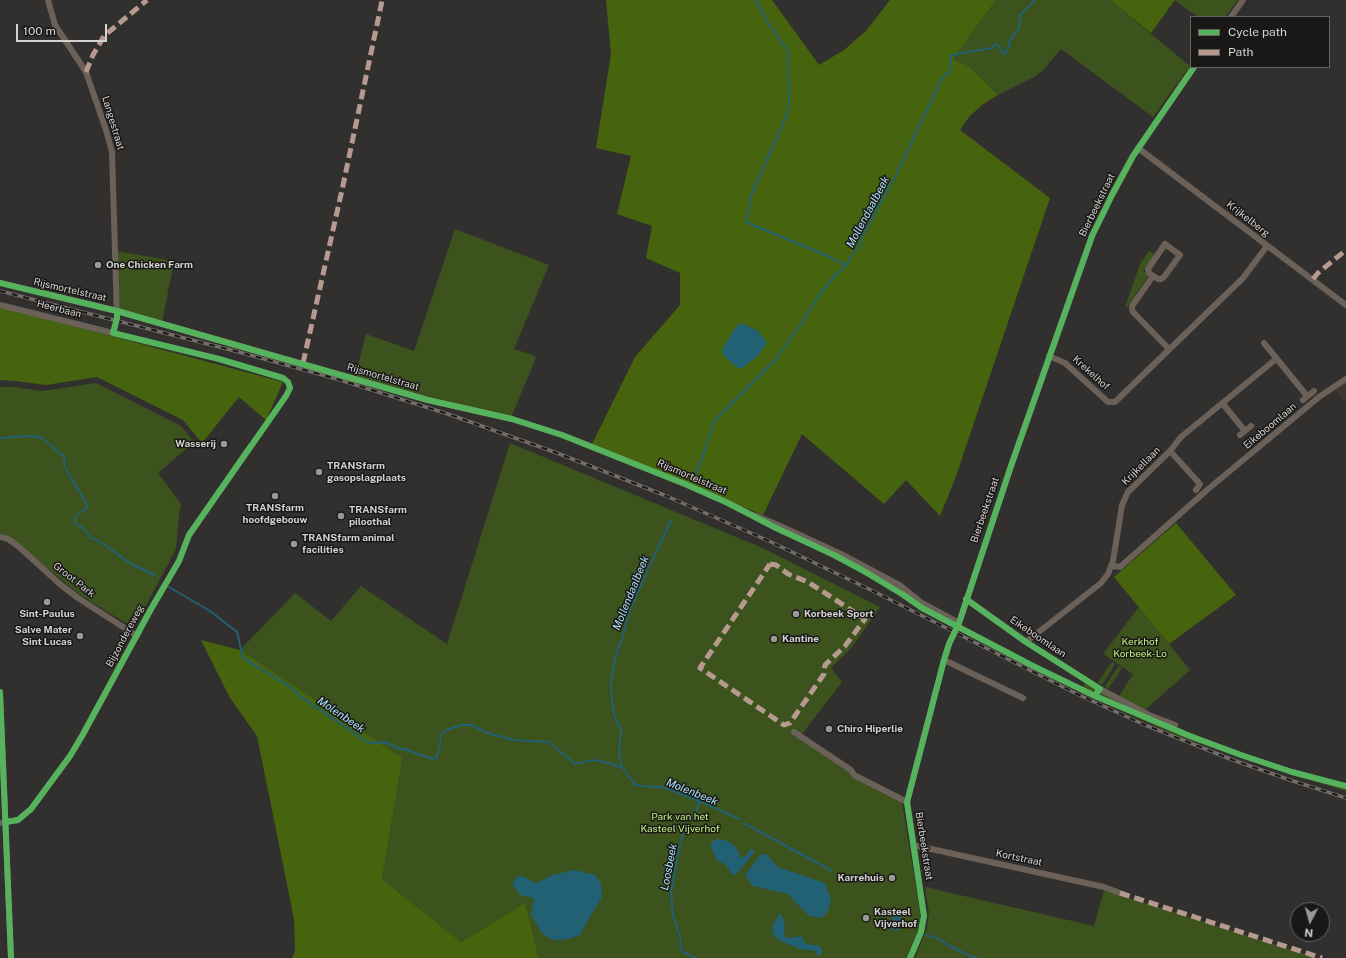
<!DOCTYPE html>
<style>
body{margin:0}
#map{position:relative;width:1346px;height:958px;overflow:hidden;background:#32302e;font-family:"Public Sans",sans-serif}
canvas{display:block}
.legend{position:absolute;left:1190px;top:16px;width:140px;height:52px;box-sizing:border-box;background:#191817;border:1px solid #646261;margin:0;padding:5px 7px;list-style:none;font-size:12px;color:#d4d2d0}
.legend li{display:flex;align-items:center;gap:8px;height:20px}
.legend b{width:20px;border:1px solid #646261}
.north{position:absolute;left:1290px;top:902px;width:40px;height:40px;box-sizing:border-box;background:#191817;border:1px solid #646261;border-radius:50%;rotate:186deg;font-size:11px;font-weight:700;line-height:16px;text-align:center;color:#d4d2d0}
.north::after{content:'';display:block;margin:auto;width:14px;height:18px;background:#9b9997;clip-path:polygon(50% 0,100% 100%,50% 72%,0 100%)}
.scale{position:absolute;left:16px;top:24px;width:91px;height:18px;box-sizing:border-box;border:2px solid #d4d2d0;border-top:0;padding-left:5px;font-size:12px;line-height:14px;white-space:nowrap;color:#d4d2d0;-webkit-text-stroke:3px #191817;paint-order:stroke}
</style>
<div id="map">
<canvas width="1346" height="958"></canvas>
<ul class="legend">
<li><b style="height:5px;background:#56b35d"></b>Cycle path</li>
<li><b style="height:5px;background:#b69a8f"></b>Path</li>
</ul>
<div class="north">N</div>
<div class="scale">100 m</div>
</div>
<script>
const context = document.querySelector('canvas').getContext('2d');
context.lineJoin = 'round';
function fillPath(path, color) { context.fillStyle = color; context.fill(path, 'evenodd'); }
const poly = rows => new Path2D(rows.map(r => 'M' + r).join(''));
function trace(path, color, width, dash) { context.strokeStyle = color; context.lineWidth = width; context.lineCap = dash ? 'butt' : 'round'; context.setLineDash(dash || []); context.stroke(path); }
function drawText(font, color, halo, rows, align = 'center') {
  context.font = font + ' "Public Sans",sans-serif'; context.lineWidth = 3; context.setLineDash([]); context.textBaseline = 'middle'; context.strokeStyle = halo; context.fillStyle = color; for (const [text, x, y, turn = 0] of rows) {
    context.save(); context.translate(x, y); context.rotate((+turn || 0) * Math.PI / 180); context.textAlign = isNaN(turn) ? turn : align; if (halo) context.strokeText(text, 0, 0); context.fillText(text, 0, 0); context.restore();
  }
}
fillPath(poly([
 [1346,380,1346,404,1334,389]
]), '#3f3631');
fillPath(poly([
 [996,0,1110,0,1190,66,1153,117,1061,49,1044,69,1036,76,998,95,969,66,953,59],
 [1174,0,1238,0,1225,17,1198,17],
 [455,229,549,265,514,349,533,355,536,358,512,415,507,417,355,377,366,334,414,351],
 [116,251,174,261,162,323,120,310],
 [1149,251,1155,255,1143,271,1149,275,1127,307,1125,307,1140,264],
 [96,383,181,426,194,442,158,473,181,504,179,515,176,549,134,628,80,595,14,541,0,536,0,387,15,387,42,391],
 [510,443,765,549,880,607,852,647,831,668,842,682,799,738,902,802,920,911,920,921,918,930,906,958,539,958,525,903,461,942,382,879,401,758,240,650,295,593,331,621,361,586,447,644],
 [1139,607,1190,670,1145,710,1118,698,1133,674,1103,654],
 [1112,662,1115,664,1102,685,1098,682],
 [1119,666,1122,668,1108,689,1105,686],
 [1085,681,1149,716,1183,731,1303,777,1303,776,1346,789,1346,791,1303,778,1181,737,1081,693],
 [925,887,1094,926,1104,890,1317,958,915,958,927,928,929,913]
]), '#3c531d');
fillPath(poly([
 [606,0,772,0,819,65,844,50,866,31,890,0,996,0,953,59,969,66,998,95,982,105,969,117,960,130,1050,198,955,479,940,516,906,480,884,504,802,434,763,515,592,444,635,357,680,305,680,273,646,258,652,226,617,214,631,156,596,148,611,54],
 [746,325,758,331,767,343,723,348,733,331],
 [1110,0,1175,0,1151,33],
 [0,307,111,336,283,382,266,420,239,397,202,443,183,420,97,377,46,385,15,381,0,380],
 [1176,523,1236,595,1169,644,1114,577],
 [201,640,240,650,402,758,382,879,461,942,525,903,539,958,292,958,295,951,294,919,257,736,230,698]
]), '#45640d');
fillPath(poly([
 [740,323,746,325,758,331,767,343,758,356,742,368,738,368,727,359,722,352,723,348,733,331],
 [717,839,724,840,731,843,738,850,740,858,746,856,748,852,751,849,755,851,736,875,732,874,725,864,717,861,710,845,712,842],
 [761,854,766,854,778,867,825,883,831,899,828,911,822,918,809,916,788,894,753,886,748,880,745,875],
 [575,870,595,875,601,883,602,897,589,918,580,935,569,939,559,940,550,939,540,931,531,914,534,900,532,897,521,896,513,885,513,882,519,875,537,883,552,875],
 [779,914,781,914,785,925,784,937,788,938,801,936,806,944,820,946,822,951,821,955,817,956,816,951,799,949,777,939,772,932,773,925],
 [894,915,903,918,898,931,889,928]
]), '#226074');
trace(poly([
 [756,0,768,23,788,51,789,104,788,111,781,128,752,193,746,222,828,256,846,266],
 [0,438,26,436,40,437,50,444,58,452,63,455,65,460,64,466,87,504,87,508,78,514,75,518,75,523,84,529,91,538,99,541,134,566,140,568,155,575],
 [691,481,702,459,714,421,775,360,801,324,819,295,837,273,846,266,849,259,861,244,863,235,896,175,942,78,950,71,951,55,980,50,992,48,996,44,999,45,1002,54,1004,54,1009,46,1010,40,1019,28,1020,15,1035,0],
 [169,587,210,611,237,632,243,658,290,687,304,700,308,701,313,706,316,707,367,742,375,743,385,742,400,749,404,749,433,759,437,757,440,745,441,735,447,730,461,725,472,725,487,733,514,740,549,742,575,764,593,760,604,762,623,768,634,784,641,786,663,787,699,801,739,819],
 [622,767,619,754,621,730,614,715,612,701,611,681,615,657,622,640,629,611,671,520],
 [744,823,832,871],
 [926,935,939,939,946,944,970,956,978,958],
 [695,958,683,952,680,947,681,940,673,915,671,894,677,859,686,821,696,815,699,801]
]), '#226074', 2);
trace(poly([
 [48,0,55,25,86,72,106,130,112,152,117,318],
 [1231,17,1243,0],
 [1138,148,1346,305],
 [1165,244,1180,255,1164,277,1161,279,1158,279,1149,273,1148,269,1165,244],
 [1153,276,1132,306,1132,309,1133,312,1169,349],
 [0,283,117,311,428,400,512,419,562,435,685,484,728,503,752,515,757,516,778,525,841,554,901,586,922,603,959,623],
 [0,305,113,333,115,327],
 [1264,343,1307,396],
 [1049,356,1065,363,1108,402,1115,402,1243,278,1267,246],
 [1303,400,1314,391],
 [1223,404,1245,431],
 [1240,435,1251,426],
 [1170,451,1200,484,1196,490],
 [0,537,8,539,18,546,61,585,78,598,137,636],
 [1112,566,1120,567,1207,490,1319,397,1346,379],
 [966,599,1026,642,1100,689,1149,715,1175,725],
 [1026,642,1101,583,1108,574,1113,561,1122,505,1128,492,1170,451,1181,437,1276,359],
 [944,660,1023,698],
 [0,692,11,958],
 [794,732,851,770,854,775,907,802],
 [0,823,18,820,31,809,70,756,82,736,151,609,179,561,189,535,250,447],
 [913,845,1104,887,1120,893],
 [910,958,921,932,924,916,907,802,944,660,949,644,959,623,1011,466,1092,236,1112,195,1133,156,1194,67]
]), '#6b6158', 6);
const rail = poly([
 [0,291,239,352,337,379,448,414,557,453,664,495,769,541,873,591,1079,695,1145,725,1233,760,1287,779,1346,798]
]);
trace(rail, '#736d69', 3.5);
trace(rail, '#191817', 2, [6]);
trace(poly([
 [86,72,93,55,104,36,147,0],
 [1313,279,1318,273,1346,250],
 [303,363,342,190,382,1],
 [770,564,776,565,788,574,808,582,865,619,845,646,825,665,824,674,790,723,784,725,700,668,770,564],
 [1120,893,1322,958]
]), '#b69a8f', 5, [10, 5]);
trace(poly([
 [0,283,117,311,428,400,512,419,562,435,685,484,728,503,776,528,834,555,862,570,902,594,922,608,1033,666,1095,696,1190,736,1241,755,1292,772,1346,786],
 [966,599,1026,642,1100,689,1098,691,1095,696],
 [0,692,11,958],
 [6,822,18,820,31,809,70,756,82,736,151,609,179,561,189,535,286,396,290,388,288,382,283,378,219,359,113,333,117,318,117,311],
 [910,958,921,932,924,916,907,802,944,660,949,644,959,623,1011,466,1092,236,1112,195,1133,156,1194,67]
]), '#56b35d', 6);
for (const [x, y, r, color] of [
 [98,265,4,"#9b9997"],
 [224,444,4,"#9b9997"],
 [319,472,4,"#9b9997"],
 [275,496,4,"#9b9997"],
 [341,516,4,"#9b9997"],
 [294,544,4,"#9b9997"],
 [47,602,4,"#9b9997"],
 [796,614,4,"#9b9997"],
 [80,636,4,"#9b9997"],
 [774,639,4,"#9b9997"],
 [829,729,4,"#9b9997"],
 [892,878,4,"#9b9997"],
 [866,918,4,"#9b9997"]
]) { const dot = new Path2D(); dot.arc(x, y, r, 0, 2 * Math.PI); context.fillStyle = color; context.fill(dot); trace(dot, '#191817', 1.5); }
drawText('10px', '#d4d2d0', '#191817', [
 ["Langestraat",113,123,73],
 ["Bierbeekstraat",1097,205,-64],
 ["Krijkelberg",1248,219,38],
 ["Rijsmortelstraat",70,290,13],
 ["Heerbaan",59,309,14],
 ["Krekelhof",1091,373,42],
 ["Rijsmortelstraat",383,377,16],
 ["Eikeboomlaan",1270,426,-40],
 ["Krijkellaan",1141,466,-45],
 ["Rijsmortelstraat",692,477,23],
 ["Bierbeekstraat",985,510,-71],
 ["Groot Park",74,580,38],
 ["Bijzondereweg",125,636,-62],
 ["Eikeboomlaan",1038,637,34],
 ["Bierbeekstraat",924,846,81],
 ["Kortstraat",1019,858,12]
]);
drawText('bold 10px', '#d4d2d0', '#191817', [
 ["One Chicken Farm",106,265],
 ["Wasserij",216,444,"right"],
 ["TRANSfarm",327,466],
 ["gasopslagplaats",327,478],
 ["TRANSfarm",275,508,"center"],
 ["hoofdgebouw",275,520,"center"],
 ["TRANSfarm",349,510],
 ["piloothal",349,522],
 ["TRANSfarm animal",302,538],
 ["facilities",302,550],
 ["Sint-Paulus",47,614,"center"],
 ["Korbeek Sport",804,614],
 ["Salve Mater",72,630,"right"],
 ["Sint Lucas",72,642,"right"],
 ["Kantine",782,639],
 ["Chiro Hiperlie",837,729],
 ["Karrehuis",884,878,"right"],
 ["Kasteel",874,912],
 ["Vijverhof",874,924]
], 'left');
drawText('10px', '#bdf37f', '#191817', [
 ["Kerkhof",1140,642],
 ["Korbeek-Lo",1140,654],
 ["Park van het",680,817],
 ["Kasteel Vijverhof",680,829]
]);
drawText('italic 11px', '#ace2f7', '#191817', [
 ["Mollendaalbeek",868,212,-62],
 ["Mollendaalbeek",631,593,-68],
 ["Molenbeek",341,715,34],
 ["Molenbeek",692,792,22],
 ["Loosbeek",669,867,-79]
]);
</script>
